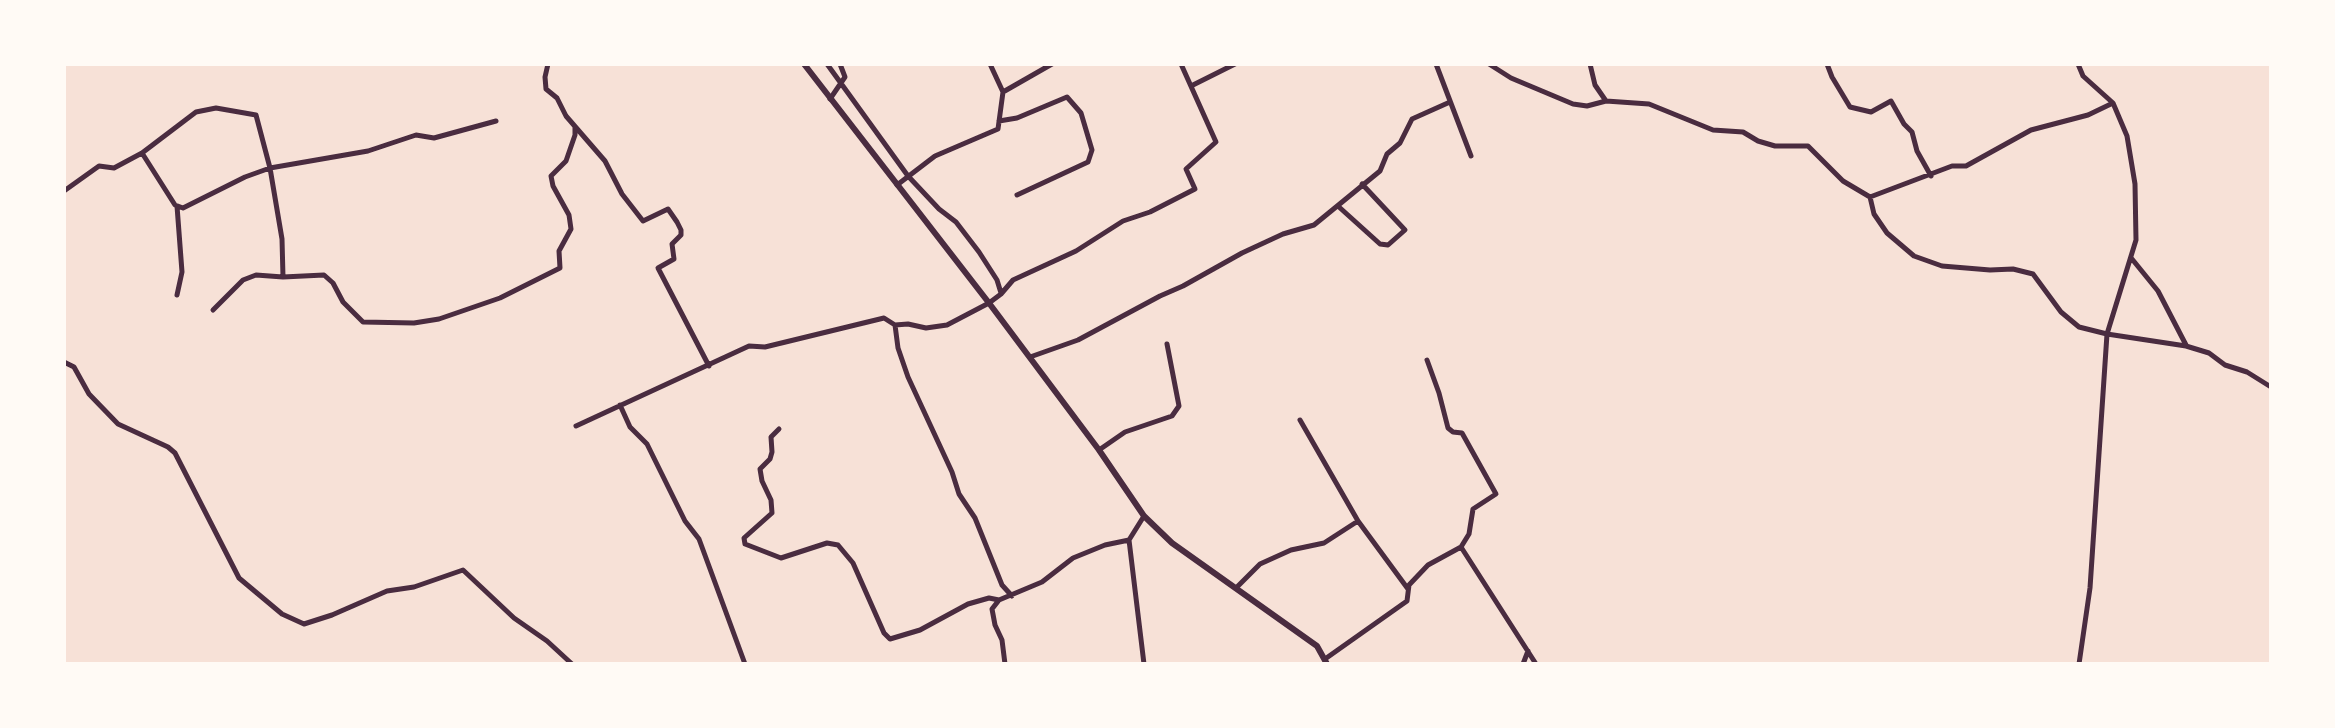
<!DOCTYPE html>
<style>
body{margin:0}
#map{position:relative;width:2335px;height:728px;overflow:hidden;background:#f7e1d7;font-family:Figtree,sans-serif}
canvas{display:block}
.frame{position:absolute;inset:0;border:66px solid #fffaf5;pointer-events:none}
</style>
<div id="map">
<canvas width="2335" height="728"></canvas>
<div class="frame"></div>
</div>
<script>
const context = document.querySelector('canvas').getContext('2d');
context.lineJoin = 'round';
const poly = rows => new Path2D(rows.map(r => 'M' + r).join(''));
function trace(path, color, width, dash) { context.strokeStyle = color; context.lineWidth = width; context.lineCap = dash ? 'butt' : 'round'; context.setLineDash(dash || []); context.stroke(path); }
trace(poly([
 [548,64,545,77,546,89,557,98,566,116,605,161,622,194,643,221,668,209,677,222,681,230,681,235,672,244,674,259,658,268,709,366],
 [827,64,908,176,939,209,956,222,979,252,997,280,1001,293],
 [1436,64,1471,156],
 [1489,64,1511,78,1573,104,1587,106,1606,101,1649,104,1713,130,1743,132,1758,141,1775,146,1808,146,1843,181,1870,197,1952,166,1966,166,2031,130,2088,115,2113,103],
 [1590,64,1595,85,1606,101],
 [1827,64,1832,77,1850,107,1871,112,1891,101,1904,124,1912,132,1917,151,1931,176],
 [2078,64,2083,76,2113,103,2127,136,2135,184,2136,240,2107,334,2090,588,2079,664],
 [1193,85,1235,64],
 [1003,92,1052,64],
 [830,99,845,77,840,64],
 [999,121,1017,118,1067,97,1081,113,1092,150,1088,162,1017,195],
 [142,153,175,205,183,208,245,177,270,168,368,151,416,135,434,138,496,121],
 [897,185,935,156,998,129,1003,92,990,64],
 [64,191,99,166,114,168,142,153,196,112,216,108,256,115,270,168,282,239,283,277,324,275,333,283,343,302,363,322,414,323,439,319,500,298,560,268,559,251,571,229,569,215,553,186,551,176,566,161,575,135,575,127],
 [1870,197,1874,214,1887,233,1914,256,1942,266,1990,270,2013,269,2033,274,2061,312,2079,327,2107,334,2186,346,2209,353,2225,365,2247,372,2271,387],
 [1339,207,1380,244,1388,245,1405,230,1362,184],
 [2132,259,2158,291,2186,345],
 [177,295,182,272,177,206],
 [213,310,243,280,256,275,283,277],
 [895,325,898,348,908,377,952,472,959,494,975,518,1002,585,1012,596],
 [1030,357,1078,340,1160,296,1183,286,1242,253,1283,234,1314,225,1380,171,1387,154,1400,143,1412,119,1450,102],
 [64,362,74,367,89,394,118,424,168,447,175,453,239,578,282,614,304,624,332,615,387,591,414,587,463,570,514,618,547,641,572,664],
 [620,405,630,427,647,444,685,521,699,539,745,664],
 [1300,420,1358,521,1408,589],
 [576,426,749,346,765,347,884,318,895,325,908,324,926,328,947,325,989,303,1001,294,1013,280,1076,251,1123,221,1150,212,1195,189,1186,169,1216,142,1181,64],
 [779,429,771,437,772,452,770,459,760,469,762,481,771,500,772,513,744,538,745,544,781,558,827,543,838,545,853,563,884,633,890,639,920,630,968,604,989,598,999,600],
 [1099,450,1125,432,1172,416,1179,406,1167,344],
 [1129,540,1144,664],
 [1461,547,1536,664],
 [1237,587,1260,564,1291,550,1324,543,1358,521],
 [1325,659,1407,601,1409,585,1428,565,1461,547,1469,534,1473,509,1496,494,1462,433,1453,432,1448,428,1439,393,1427,360],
 [1005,664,1002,640,995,625,992,609,999,600,1042,582,1073,558,1105,545,1129,540,1144,516],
 [1523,664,1528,651]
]), '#4a2c40', 5);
trace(poly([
 [804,64,989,303,1099,450,1144,516,1172,543,1317,646,1327,664]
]), '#4a2c40', 6);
</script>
